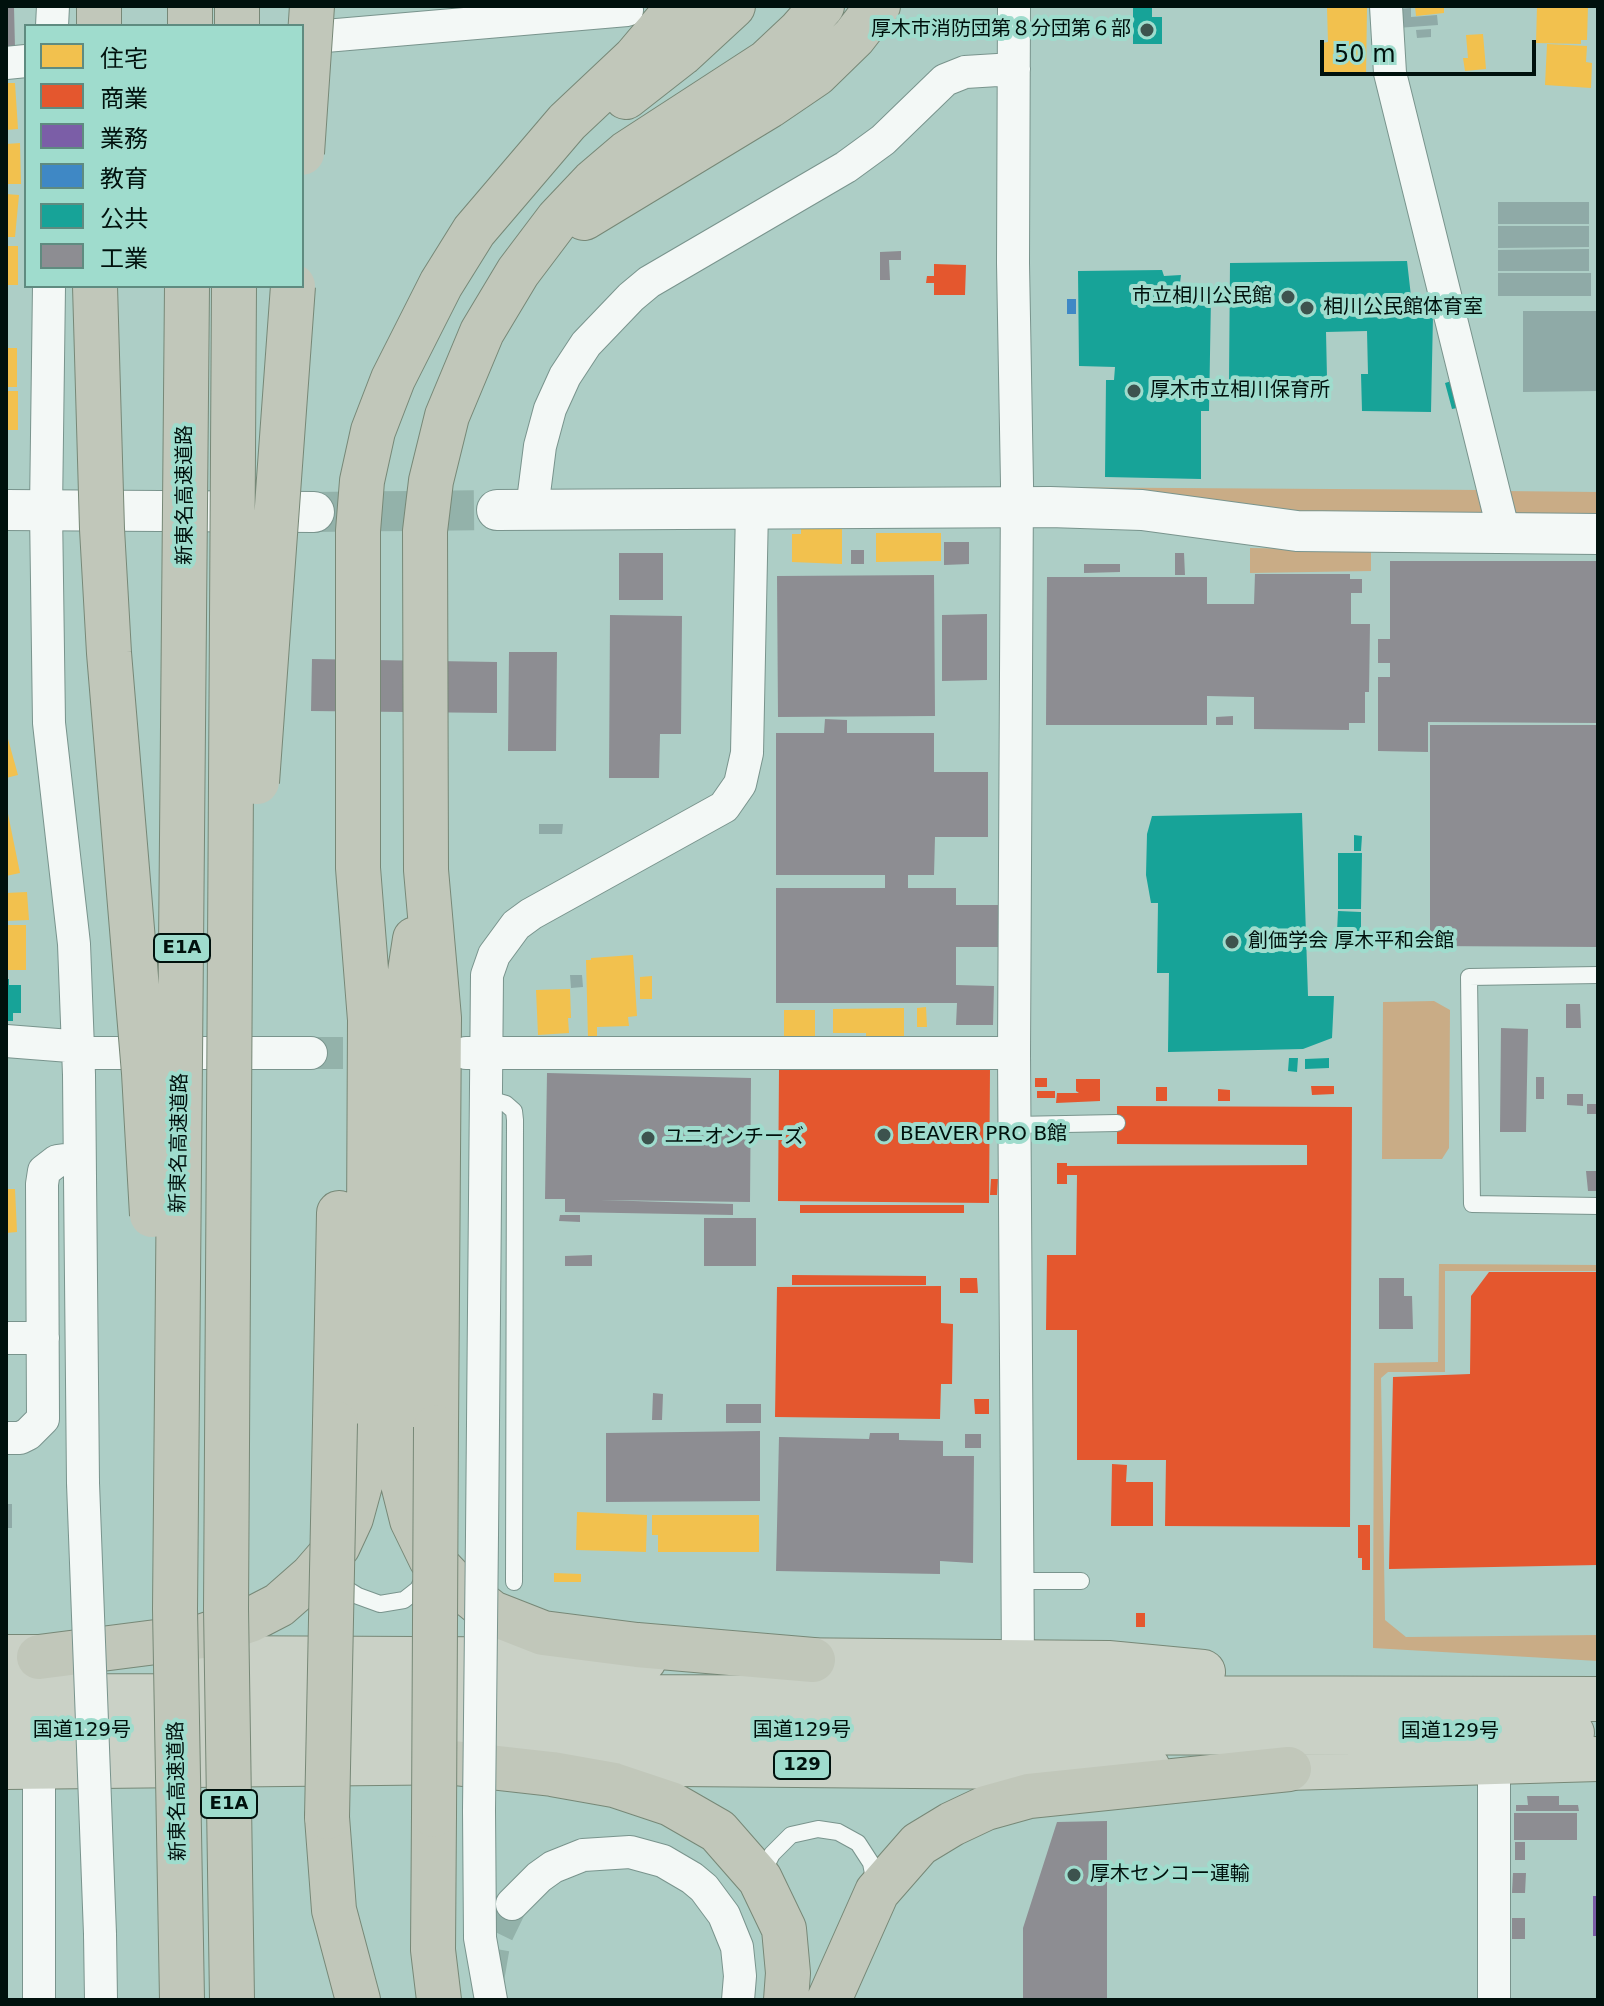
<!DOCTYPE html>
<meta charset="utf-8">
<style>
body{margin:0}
#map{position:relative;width:1604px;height:2006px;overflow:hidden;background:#adcec6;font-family:"DejaVu Sans","Noto Sans JP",sans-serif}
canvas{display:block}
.frame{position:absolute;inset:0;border:8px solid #00110d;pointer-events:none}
.legend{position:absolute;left:24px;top:24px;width:280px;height:264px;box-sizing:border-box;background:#9fdccd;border:2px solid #5f8b80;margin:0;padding:10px 14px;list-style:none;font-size:24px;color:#00110d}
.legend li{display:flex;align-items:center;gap:16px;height:40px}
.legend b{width:40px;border:2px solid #5f8b80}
.scale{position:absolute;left:1320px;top:40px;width:216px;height:36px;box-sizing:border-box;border:4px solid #00110d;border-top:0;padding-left:10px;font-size:24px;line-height:28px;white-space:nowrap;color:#00110d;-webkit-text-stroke:6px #9fdccd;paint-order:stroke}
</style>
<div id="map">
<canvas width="1604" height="2006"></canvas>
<div class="frame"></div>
<ul class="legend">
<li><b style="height:22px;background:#f2c14e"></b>住宅</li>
<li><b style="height:22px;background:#e4572e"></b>商業</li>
<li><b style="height:22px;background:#7b5ea7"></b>業務</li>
<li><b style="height:22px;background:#3f88c5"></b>教育</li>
<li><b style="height:22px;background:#17a398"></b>公共</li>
<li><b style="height:22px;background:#8d8d92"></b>工業</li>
</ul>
<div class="scale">50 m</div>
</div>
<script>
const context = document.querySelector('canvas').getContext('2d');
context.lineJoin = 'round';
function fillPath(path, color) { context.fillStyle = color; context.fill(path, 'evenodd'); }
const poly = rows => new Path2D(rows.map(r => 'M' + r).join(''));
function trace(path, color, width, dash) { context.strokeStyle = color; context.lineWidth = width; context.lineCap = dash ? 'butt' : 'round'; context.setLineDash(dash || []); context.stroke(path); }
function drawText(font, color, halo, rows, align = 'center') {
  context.font = font + ' "DejaVu Sans","Noto Sans JP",sans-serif'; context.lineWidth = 8; context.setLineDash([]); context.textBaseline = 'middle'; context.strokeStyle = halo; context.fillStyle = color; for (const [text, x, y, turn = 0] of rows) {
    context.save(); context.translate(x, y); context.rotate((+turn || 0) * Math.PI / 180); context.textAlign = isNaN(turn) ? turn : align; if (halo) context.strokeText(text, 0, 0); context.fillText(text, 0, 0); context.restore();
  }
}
fillPath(poly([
 [1022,487,1484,490,1486,515,1273,519],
 [1502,491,1598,492,1598,520,1507,520],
 [1250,548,1371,550,1371,571,1250,573],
 [1434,1001,1450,1010,1449,1148,1442,1159,1382,1159,1383,1002],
 [1439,1264,1598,1265,1598,1271,1445,1271,1445,1372,1388,1372,1381,1378,1385,1620,1406,1637,1598,1635,1598,1661,1373,1648,1374,1363,1438,1362]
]), '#c9ac86');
fillPath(poly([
 [1415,6,1444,6,1444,13,1416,16],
 [1537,6,1588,6,1587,40,1581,40,1581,44,1536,43],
 [1327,8,1367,8,1366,76,1323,76,1322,43,1328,42],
 [1483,34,1486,69,1465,71,1463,58,1468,58,1466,35],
 [1547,44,1587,46,1586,62,1592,63,1591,88,1545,85],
 [6,83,15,83,18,129,6,130],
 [20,143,21,184,6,184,6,144],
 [6,194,19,195,15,237,6,237],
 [6,246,18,246,18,285,6,285],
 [6,348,17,348,17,387,6,387],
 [6,391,18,391,18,430,6,430],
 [801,527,842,527,842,564,792,562,792,534,801,534],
 [876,533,941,533,941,561,876,562],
 [6,739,8,739,18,775,6,778],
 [6,804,20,873,6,876],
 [27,892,29,920,6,921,6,893],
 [6,925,26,925,26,970,6,970],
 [633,955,637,1016,628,1017,629,1026,597,1027,597,1037,588,1038,586,960,591,960,591,958],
 [652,976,652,999,640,999,640,977],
 [570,989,571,1018,568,1018,569,1033,538,1035,536,990],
 [926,1007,927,1027,917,1027,917,1008],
 [904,1008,904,1037,866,1037,866,1033,833,1033,833,1009],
 [784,1010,815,1010,815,1037,784,1037],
 [6,1189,15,1189,17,1232,6,1233],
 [577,1512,647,1515,646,1552,576,1550],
 [652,1515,759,1515,759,1552,658,1552,658,1535,652,1535],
 [554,1573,581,1574,581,1582,554,1582]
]), '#f2c14e');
fillPath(poly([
 [934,264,966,265,965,295,934,295,934,283,926,283,927,276,934,276],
 [990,1069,989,1203,778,1201,779,1070],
 [1035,1078,1047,1078,1047,1087,1035,1087],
 [1076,1079,1100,1079,1100,1101,1056,1103,1057,1093,1079,1093,1076,1091],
 [1311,1086,1334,1086,1334,1094,1312,1095],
 [1156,1087,1167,1087,1167,1101,1156,1101],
 [1218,1089,1230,1090,1230,1101,1218,1101],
 [1037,1091,1055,1091,1055,1098,1037,1098],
 [1117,1106,1352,1107,1350,1527,1165,1526,1166,1460,1077,1460,1077,1330,1046,1330,1047,1255,1076,1255,1077,1175,1067,1175,1067,1184,1057,1184,1057,1163,1067,1163,1067,1166,1307,1165,1307,1145,1117,1144],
 [991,1179,998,1179,997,1195,990,1195],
 [800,1205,964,1205,964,1213,800,1213],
 [1489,1272,1598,1272,1598,1565,1389,1569,1393,1377,1470,1374,1471,1296],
 [792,1275,926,1276,926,1285,792,1285],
 [960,1278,977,1278,978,1293,960,1293],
 [941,1286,941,1323,953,1324,952,1384,941,1384,940,1419,775,1417,777,1287],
 [974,1399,989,1399,989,1414,975,1414],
 [1112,1464,1127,1465,1126,1482,1153,1482,1153,1526,1111,1526],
 [1358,1525,1370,1525,1370,1570,1362,1570,1362,1558,1358,1558],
 [1136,1613,1145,1613,1145,1627,1136,1627]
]), '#e4572e');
fillPath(poly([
 [1593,1896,1598,1896,1598,1936,1593,1936]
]), '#7b5ea7');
fillPath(poly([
 [1067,299,1076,299,1076,314,1067,314]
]), '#3f88c5');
fillPath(poly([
 [1133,6,1152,6,1152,17,1162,17,1162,44,1133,44],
 [1407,261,1413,314,1433,315,1431,412,1362,411,1361,374,1368,374,1367,331,1326,332,1327,378,1229,381,1230,263],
 [1162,270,1164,276,1181,275,1180,283,1198,298,1211,297,1209,411,1201,411,1201,479,1105,477,1106,380,1114,380,1115,367,1079,366,1078,271],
 [1455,380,1462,407,1452,409,1445,383],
 [1302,813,1308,996,1334,996,1332,1038,1303,1049,1168,1052,1169,973,1157,973,1158,903,1151,903,1146,875,1147,834,1152,816],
 [1354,835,1362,836,1361,851,1354,851],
 [1338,853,1362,853,1361,909,1338,909],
 [1338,911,1361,912,1361,932,1337,932],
 [6,979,9,979,9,985,21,985,21,1013,13,1013,13,1021,6,1021],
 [1289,1058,1298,1058,1297,1072,1288,1071],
 [1329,1058,1329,1068,1305,1069,1305,1059]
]), '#17a398');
fillPath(poly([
 [6,7,14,7,15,48,6,48],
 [901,251,901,260,889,260,890,280,880,280,880,252],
 [944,542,969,542,969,564,944,565],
 [851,550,864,550,864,564,851,564],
 [619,553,663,553,663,600,619,600],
 [1175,553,1184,553,1185,575,1175,575],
 [1390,561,1598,561,1598,723,1428,722,1428,752,1378,751,1378,677,1390,677,1390,663,1378,663,1378,639,1390,639],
 [1084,564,1120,564,1120,572,1084,573],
 [1255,574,1350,574,1350,579,1362,579,1362,593,1351,593,1351,624,1370,624,1369,692,1365,692,1365,723,1349,723,1349,730,1254,729,1254,697,1207,696,1207,725,1046,725,1047,577,1207,577,1207,604,1254,604],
 [934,575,935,716,778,717,777,576],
 [987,614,987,680,942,681,942,615],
 [610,615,682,616,681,734,660,734,659,778,609,778],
 [509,652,557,652,556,751,508,751],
 [312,659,497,662,497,713,311,711],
 [1233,716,1233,725,1216,725,1216,717],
 [825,719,847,720,847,733,934,733,934,772,988,772,988,837,935,837,934,875,908,875,908,888,956,888,956,905,999,905,999,947,956,947,956,985,994,986,993,1025,956,1025,957,1003,776,1003,776,888,885,888,885,875,776,875,776,733,824,733],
 [1430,725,1598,725,1598,947,1430,946],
 [1566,1004,1580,1004,1581,1028,1566,1028],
 [1501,1028,1528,1029,1526,1132,1500,1132],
 [547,1073,751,1078,750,1202,600,1200,733,1204,733,1215,565,1212,565,1199,545,1199],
 [1536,1077,1544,1077,1544,1099,1536,1099],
 [1567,1094,1583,1094,1583,1106,1567,1105],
 [1587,1104,1598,1104,1598,1114,1587,1114],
 [1586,1171,1598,1171,1598,1191,1588,1191],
 [560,1215,580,1215,580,1222,559,1221],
 [704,1218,756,1218,756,1266,704,1266],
 [592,1255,592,1266,565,1266,565,1256],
 [1379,1278,1404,1278,1404,1296,1412,1296,1413,1329,1379,1329],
 [653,1393,663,1394,662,1420,652,1420],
 [726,1404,761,1404,761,1423,726,1423],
 [760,1431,760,1501,606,1502,606,1433],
 [870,1433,899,1433,899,1440,943,1441,943,1456,974,1456,973,1563,940,1561,940,1574,776,1571,779,1437,869,1439],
 [965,1434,981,1434,981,1448,965,1448],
 [1527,1796,1559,1796,1559,1805,1578,1805,1579,1811,1516,1811,1516,1805,1528,1805],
 [1514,1813,1577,1813,1577,1840,1514,1840],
 [1107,1821,1107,2000,1023,2000,1023,1928,1057,1822],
 [1515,1842,1525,1842,1525,1860,1515,1860],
 [1513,1873,1526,1873,1525,1893,1512,1893],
 [1512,1918,1525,1918,1525,1939,1512,1939]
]), '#8d8d92');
fillPath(poly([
 [1411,8,1411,17,1437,15,1438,25,1397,28,1397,9],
 [1431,29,1431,37,1417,38,1416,30],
 [1498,202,1589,202,1589,224,1498,224],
 [1498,226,1589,226,1589,247,1498,248],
 [1589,249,1589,271,1498,271,1498,250],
 [1498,273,1591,273,1591,296,1498,296],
 [1523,311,1598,311,1598,391,1523,392],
 [539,824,563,824,562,834,539,834],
 [570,975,582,975,583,987,571,988],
 [6,1504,12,1504,12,1528,6,1528]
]), '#8faaa7');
trace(poly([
 [311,1053,390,1053],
 [488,1980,495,1939,512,1904]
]), '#93b2aa', 32, [32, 16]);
trace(poly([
 [314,512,497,510]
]), '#93b2aa', 40, [40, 20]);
const service = poly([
 [1598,975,1469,977,1472,1204,1598,1206],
 [485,1098,506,1104,514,1111,515,1120,514,1582],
 [1014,1125,1117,1123],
 [341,1576,345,1588,358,1596,380,1604,404,1600,418,1589,425,1575],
 [1017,1581,1081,1581],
 [762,1874,772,1854,791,1835,818,1829,838,1832,858,1843,871,1863,875,1884]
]);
const minor = poly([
 [1014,6,1013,263,1017,484,1014,1053,1018,1663],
 [1386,6,1390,73,1504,533],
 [52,26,53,6],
 [302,38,627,10],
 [6,63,26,61],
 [49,286,46,510,49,723,74,944,79,1075,83,1483],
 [532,509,540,446,550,409,565,376,586,344,631,297,649,282,846,167,883,140,945,80,965,72,1014,69],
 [6,1041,70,1046,78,1053,311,1053],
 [466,1053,1014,1053],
 [6,1338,43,1338],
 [6,1438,20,1438,28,1434,43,1419,42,1184,44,1171,57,1161,79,1158],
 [482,1535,487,975,494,955,516,925,531,914,724,807,740,784,747,753,752,509],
 [39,1768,39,2000],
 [479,1810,480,1938,491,2000],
 [512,1904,539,1877,553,1867,583,1855,630,1852,663,1861,692,1878,704,1888,724,1915,737,1947,740,1976,738,2000],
 [100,1934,101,2000],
 [1494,2000,1494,1763]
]);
const tertiary = poly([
 [6,510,314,512],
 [497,510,1050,507,1142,510,1297,531,1598,534]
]);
const trunk = poly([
 [6,1657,76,1657],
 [188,1658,644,1660],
 [776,1660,1108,1663,1203,1672],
 [6,1696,1598,1699],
 [6,1731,1572,1733],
 [561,1763,1148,1768],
 [6,1767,472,1762],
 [1253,1769,1598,1759]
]);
const motorway = poly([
 [99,26,99,6],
 [190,26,190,6],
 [237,26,237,6],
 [626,97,681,54,733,6],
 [584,218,769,106,816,74,854,37,878,6],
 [415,939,403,1017,398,1428,402,1480,412,1520,431,1559,453,1582,492,1613,543,1633,637,1645,813,1660],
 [335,1423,339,1213],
 [436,1427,439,1018,426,870,425,531,431,481,447,416,482,332,518,272,558,219,593,182,627,153,767,62,800,31,822,6],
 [39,1657,203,1636,250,1620,279,1605,312,1576,338,1546,351,1518,363,1474,368,1430,370,1020,358,868,358,531,362,481,373,431,393,379,441,284,474,231,567,122,635,58,679,6],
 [445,1762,552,1774,614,1785,671,1804,718,1831,760,1879,784,1929,788,1973,786,2000],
 [434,1815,433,1950,439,2000],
 [327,1817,334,1910,358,2000],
 [829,2000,877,1892,919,1844,952,1824,986,1808,1029,1796,1289,1769]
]);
trace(service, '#79948d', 18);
trace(minor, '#79948d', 34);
trace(tertiary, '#79948d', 42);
trace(trunk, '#787', 46);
trace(motorway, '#787', 46);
trace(service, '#f3f8f6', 16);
trace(minor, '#f3f8f6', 32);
trace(tertiary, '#f3f8f6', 40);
trace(trunk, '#cad1c6', 44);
trace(motorway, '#c1c7ba', 44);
const minorBridge = poly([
 [83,1483,100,1934],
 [479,1810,482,1535]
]);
const motorwayBridge = poly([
 [302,153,312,6],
 [95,286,102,529,109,653,144,1073,152,1215],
 [257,782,293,286],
 [434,1815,436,1427],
 [327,1817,335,1423],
 [182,2000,175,1609,187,286],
 [232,2000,226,1608,234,286]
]);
trace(minorBridge, '#79948d', 34, []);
trace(motorwayBridge, '#787', 46, []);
trace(minorBridge, '#f3f8f6', 32);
trace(motorwayBridge, '#c1c7ba', 44);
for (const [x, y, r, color] of [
 [1147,30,8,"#3d534e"],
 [1288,297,8,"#3d534e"],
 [1307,308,8,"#3d534e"],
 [1134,391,8,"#3d534e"],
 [1232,942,8,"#3d534e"],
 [884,1135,8,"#3d534e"],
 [648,1138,8,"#3d534e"],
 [1074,1875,8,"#3d534e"]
]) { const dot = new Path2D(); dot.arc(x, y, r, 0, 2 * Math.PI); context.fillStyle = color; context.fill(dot); trace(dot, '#9fdccd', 3); }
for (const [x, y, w] of [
 [182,948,56],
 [802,1765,56],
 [229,1804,56]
]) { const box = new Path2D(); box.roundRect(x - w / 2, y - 14, w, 28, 6); context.fillStyle = '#9fdccd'; context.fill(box); trace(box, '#00110d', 2); }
drawText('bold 18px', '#00110d', null, [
 ["E1A",182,948],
 ["129",802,1765],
 ["E1A",229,1804]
]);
drawText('20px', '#00110d', '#9fdccd', [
 ["厚木市消防団第８分団第６部",1131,30,"right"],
 ["市立相川公民館",1272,297,"right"],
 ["相川公民館体育室",1323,308],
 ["厚木市立相川保育所",1150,391],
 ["創価学会 厚木平和会館",1248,942],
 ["BEAVER PRO B館",900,1135],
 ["ユニオンチーズ",664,1138],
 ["厚木センコー運輸",1090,1875]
], 'left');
drawText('20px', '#00110d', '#9fdccd', [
 ["新東名高速道路",186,495,-90],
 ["新東名高速道路",180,1143,-89],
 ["国道129号",82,1731],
 ["国道129号",802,1731],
 ["国道129号",1450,1732],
 ["新東名高速道路",178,1791,-91]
]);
</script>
